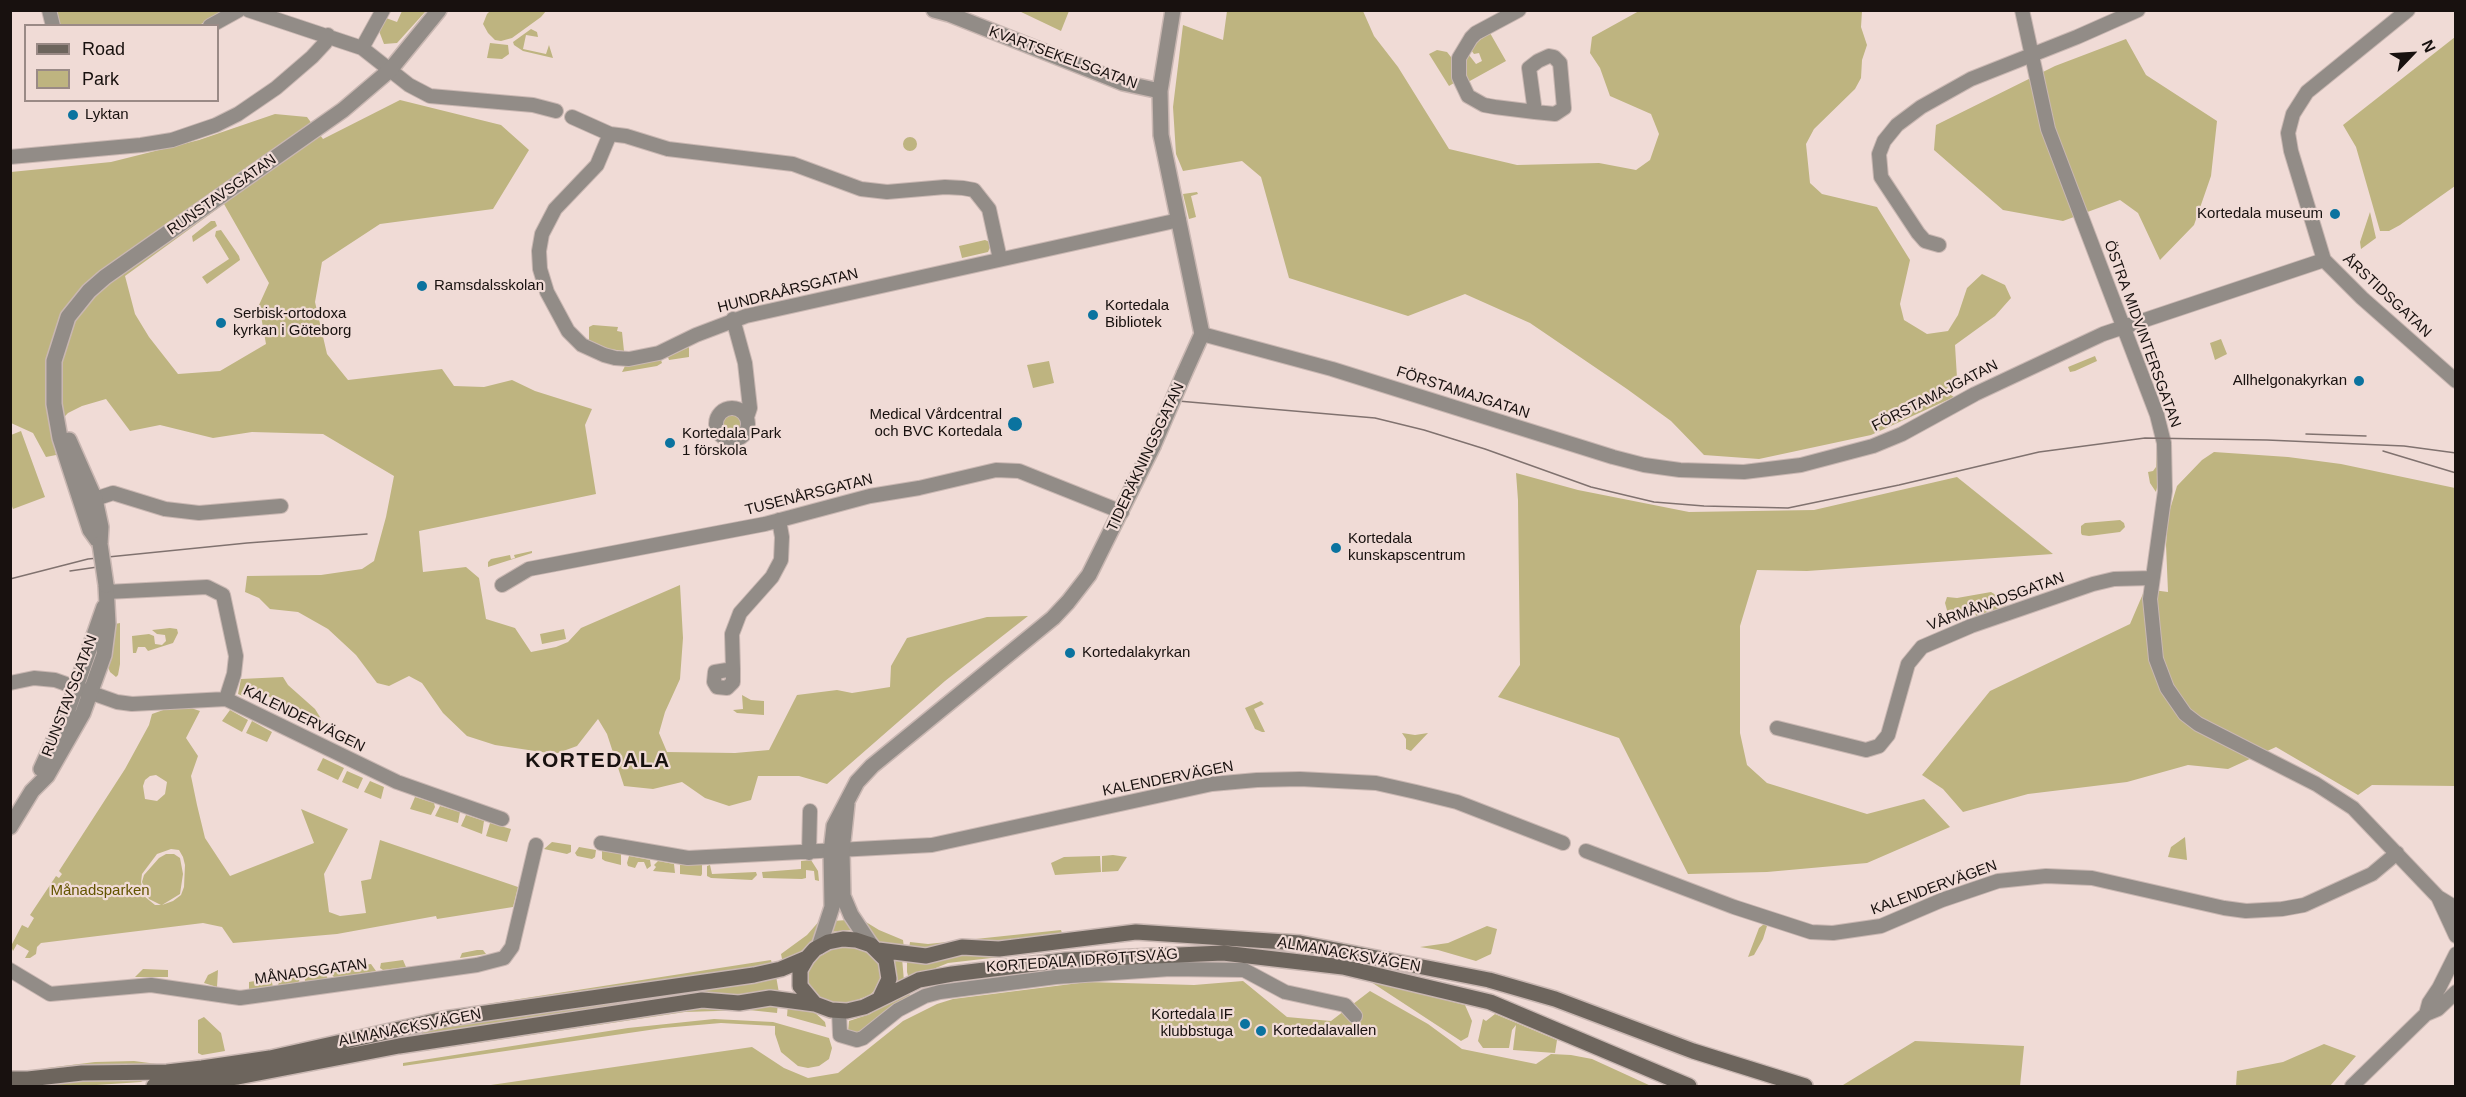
<!DOCTYPE html>
<meta charset="utf-8">
<style>
body{margin:0}
#map{position:relative;width:2466px;height:1097px;overflow:hidden;background:#f0dbd6;font-family:Arial,sans-serif}
canvas{display:block}
.frame{position:absolute;inset:0;border:12px solid #18110f;pointer-events:none}
.legend{position:absolute;left:24px;top:24px;width:195px;height:78px;box-sizing:border-box;background:#f0dbd6;border:2px solid #9a8a86;margin:0;padding:8px 10px;list-style:none;font-size:18px;color:#18110f}
.legend li{display:flex;align-items:center;gap:12px;height:30px}
.legend b{width:30px;border:2px solid #9a8a86}
.north{position:absolute;left:2382px;top:24px;width:60px;height:60px;-webkit-text-stroke:4px #f0dbd6;paint-order:stroke;rotate:65deg;font-size:16px;font-weight:700;line-height:24px;text-align:center;color:#18110f}
.north::after{content:'';display:block;margin:auto;width:21px;height:27px;background:#18110f;clip-path:polygon(50% 0,100% 100%,50% 72%,0 100%)}
</style>
<div id="map">
<canvas width="2466" height="1097"></canvas>
<div class="frame"></div>
<ul class="legend">
<li><b style="height:8px;background:#6d655d"></b>Road</li>
<li><b style="height:16px;background:#beb480"></b>Park</li>
</ul>
<div class="north">N</div>
</div>
<script>
const context = document.querySelector('canvas').getContext('2d');
context.lineJoin = 'round';
function fillPath(path, color) { context.fillStyle = color; context.fill(path, 'evenodd'); }
const poly = rows => new Path2D(rows.map(r => 'M' + r).join(''));
function trace(path, color, width, dash) { context.strokeStyle = color; context.lineWidth = width; context.lineCap = dash ? 'butt' : 'round'; context.setLineDash(dash || []); context.stroke(path); }
function drawText(font, color, halo, rows, align = 'center') {
  context.font = font + ' Arial,sans-serif'; context.lineWidth = 4.5; context.setLineDash([]); context.textBaseline = 'middle'; context.strokeStyle = halo; context.fillStyle = color; for (const [text, x, y, turn = 0] of rows) {
    context.save(); context.translate(x, y); context.rotate((+turn || 0) * Math.PI / 180); context.textAlign = isNaN(turn) ? turn : align; if (halo) context.strokeText(text, 0, 0); context.fillText(text, 0, 0); context.restore();
  }
}
fillPath(poly([
 [491,10,546,10,546,11,541,17,512,38,501,41,495,40,488,33,483,24,487,14],
 [55,11,222,11,198,26,59,25],
 [402,11,426,11,397,43,384,44,379,31,386,18,397,22],
 [1019,11,1069,11,1061,31],
 [1227,11,1363,11,1374,36,1398,67,1449,149,1517,165,1599,163,1636,170,1650,160,1659,134,1651,114,1610,96,1600,68,1590,53,1592,37,1639,11,1862,11,1861,27,1867,45,1862,60,1861,78,1855,89,1814,129,1806,144,1810,183,1822,194,1877,207,1910,260,1900,304,1904,320,1927,334,1948,331,1958,315,1967,288,1982,274,2005,285,2011,298,1995,316,1955,345,1957,378,1944,391,1954,397,1871,435,1759,459,1704,455,1671,421,1627,389,1530,323,1465,294,1408,316,1289,278,1261,177,1242,161,1183,171,1176,154,1173,107,1183,25,1223,40],
 [531,29,537,32,538,37,526,35,523,49,546,54,549,45,553,58,523,51,514,45,513,42],
 [1490,33,1506,61,1468,82,1466,71,1467,58,1469,55,1476,64,1482,61,1479,53,1474,54,1471,50,1477,42],
 [2455,37,2455,186,2400,225,2389,231,2380,231,2356,147,2343,125],
 [2126,39,2146,75,2217,121,2211,176,2194,225,2160,260,2138,213,2120,200,2063,221,2003,210,1934,150,1936,125,2055,66],
 [490,43,508,45,509,54,502,59,487,58],
 [1437,50,1447,52,1451,57,1454,83,1449,86,1429,54],
 [400,100,501,125,529,150,493,209,380,224,322,262,315,302,327,354,348,380,442,369,454,386,484,387,512,380,535,391,592,409,585,425,596,494,419,531,423,572,466,567,479,578,486,619,515,628,531,652,556,647,568,642,581,628,680,585,683,638,680,679,665,712,659,733,667,752,735,753,769,750,797,695,837,690,852,693,890,687,891,666,907,638,987,617,1028,616,945,681,827,784,799,776,758,776,751,800,729,806,705,798,682,782,653,789,624,786,607,734,598,719,577,746,555,754,495,745,467,736,443,713,422,683,409,676,389,686,377,683,356,655,328,629,298,612,270,609,259,598,245,592,247,576,321,575,362,569,374,561,386,517,394,476,323,434,252,432,213,438,160,425,130,431,106,399,82,406,68,413,52,430,56,455,46,457,33,433,11,423,11,172,111,162,199,140,275,114,307,117,323,139],
 [224,204,269,283,259,305,266,344,220,371,178,374,149,337,135,314,125,276],
 '903 144a7 7 0 1 1 14 0a7 7 0 1 1-14 0Z',
 [1197,192,1198,194,1191,196,1196,217,1189,219,1183,194],
 [2370,212,2376,238,2361,249,2360,242],
 [211,221,215,221,217,226,193,242,192,236],
 [221,230,239,256,240,260,207,284,202,277,229,259,215,236,216,231],
 [985,240,990,242,991,245,988,252,962,258,959,246],
 [593,325,618,327,617,331,622,332,624,351,609,349,589,340,589,327],
 [2221,339,2227,354,2215,360,2210,343],
 [689,347,689,357,669,360,668,357],
 [2095,356,2097,361,2075,371,2070,372,2068,367],
 [661,360,662,363,657,366,622,372,625,366],
 [1049,361,1054,383,1033,388,1027,365],
 '722 423a11 11 0 1 1 22 0a11 11 0 1 1-22 0Z',
 [21,431,45,497,13,509,10,501,11,435],
 [2157,447,2158,450,2158,483,2156,492,2150,483,2148,472,2153,471,2156,467],
 [2214,452,2288,457,2341,464,2455,488,2455,786,2372,785,2358,795,2276,747,2228,769,2188,765,2127,782,2028,794,1963,812,1943,789,1922,775,1990,691,2130,624,2145,589,2168,592,2166,545,2168,516,2177,486,2202,460],
 [1516,473,1578,490,1689,512,1814,510,1957,477,2053,554,1807,571,1757,570,1740,626,1740,733,1747,765,1767,783,1867,814,1924,799,1950,827,1867,863,1767,872,1688,874,1619,738,1498,697,1520,665,1518,500],
 [2120,520,2124,523,2125,527,2120,532,2089,536,2082,535,2081,533,2081,526,2085,523],
 [532,551,532,553,488,567,488,562,491,559,510,555,511,559,515,558,514,555],
 [1991,592,2004,600,2006,606,1976,616,1975,612,1970,613,1962,616,1960,622,1950,621,1945,603,1947,597,1957,598],
 [120,623,120,664,118,675,116,677,110,672,108,667,115,624],
 [170,628,177,629,178,633,173,643,148,651,145,647,138,647,136,653,133,653,132,636,149,634,154,636,155,644,162,645,166,641,165,635,157,634,152,630],
 [564,629,566,639,542,644,540,634],
 [283,677,288,685,315,709,325,725,252,688,245,697,238,694,241,679],
 [742,695,751,700,764,701,764,715,737,713,733,710,743,709],
 [1261,701,1264,704,1254,709,1265,732,1262,732,1255,729,1245,708],
 [188,707,200,711,186,738,198,756,191,776,197,805,205,838,230,876,314,843,301,809,348,829,324,874,329,912,340,916,366,913,361,881,371,879,380,840,518,887,513,907,437,919,436,916,337,934,233,943,222,927,203,923,41,943,37,947,36,954,30,958,25,958,29,951,17,944,13,951,11,946,22,925,28,928,34,918,30,915,56,876,59,878,62,874,59,871,125,769,149,725,152,714,166,709],
 [156,775,167,782,165,794,157,801,145,799,143,786,145,780,150,776],
 [171,849,179,850,183,857,185,865,184,887,181,895,173,901,162,905,180,894,183,874,180,858,174,854,166,854,159,858,144,875,142,882,149,899,161,905,155,905,144,896,141,882,142,874,157,854],
 [230,710,248,720,242,732,222,721],
 [252,721,272,732,267,742,246,733],
 [1402,733,1415,735,1428,733,1411,751,1406,749,1406,739],
 [323,758,344,768,338,780,317,770],
 [347,771,363,778,358,789,342,782],
 [370,781,384,787,381,799,364,792],
 [415,797,434,803,435,807,431,815,410,809],
 [440,806,460,812,458,823,435,816],
 [466,815,484,821,482,834,461,826],
 [490,823,511,829,507,842,486,836],
 [2185,837,2187,860,2168,857,2171,847],
 [552,842,571,845,571,852,567,854,544,849],
 [579,847,596,850,595,857,592,859,577,856,575,853],
 [602,851,621,854,621,865,605,861,602,859],
 [1113,855,1127,857,1118,871,1102,872,1102,856],
 [629,856,650,860,651,866,647,869,644,862,638,862,635,868,628,866,627,863],
 [1100,856,1101,872,1055,875,1051,863,1064,857],
 [811,860,818,871,819,881,815,880,814,871,806,870,806,878,802,879,763,878,762,872,801,869,801,861],
 [658,861,674,864,675,873,653,871,656,867,654,865],
 [680,865,702,865,702,874,701,876,680,874],
 [710,865,712,874,756,872,757,875,752,880,711,878,707,876,707,866],
 [821,919,816,936,810,945,783,964,781,954,807,935],
 [861,919,879,930,903,940,904,948,886,945,877,941,868,933],
 [847,920,852,930,830,932,833,921],
 [1764,924,1767,926,1763,939,1754,955,1748,957,1759,928],
 [1487,926,1497,929,1491,954,1476,961,1438,950,1420,947,1448,943],
 [1061,930,1062,933,1007,944,932,951,909,948,910,942,928,944],
 [848,947,866,950,879,961,881,979,878,987,870,995,852,1002,836,1003,820,999,808,985,807,969,819,955,833,949],
 [477,950,483,950,486,954,460,958,462,953],
 [1043,952,948,963,909,979,907,972,907,959,951,954],
 [894,957,902,958,904,981,897,984],
 [403,960,406,967,383,970,380,968,381,963],
 [771,960,773,967,767,969,733,970,488,1007,487,1004],
 [371,964,376,971,335,978,332,975,335,969],
 [143,969,168,970,168,977,135,977],
 [218,970,217,987,204,983,208,975],
 [324,971,328,979,305,981,305,976],
 [296,976,300,979,298,983,278,985,281,978],
 [776,976,779,993,665,998,422,1034,421,1031],
 [271,978,273,987,249,990,249,982],
 [1368,980,1465,1005,1472,1021,1468,1037,1461,1041],
 [1243,981,1287,1017,1331,1021,1370,991,1428,1024,1462,1049,1536,1064,1551,1054,1571,1055,1592,1059,1651,1086,484,1086,752,1047,784,1068,808,1078,838,1073,903,1021,937,1004,953,999,1087,982,1194,985],
 [907,989,911,997,887,1010,858,1034,848,1032,849,1021,870,1014],
 [778,1003,777,1013,749,1010,685,1012,424,1051,423,1048,682,1007],
 [788,1004,812,1010,825,1022,826,1027,787,1016],
 [1495,1014,1557,1040,1555,1053,1513,1050,1516,1025,1512,1030,1509,1048,1483,1048,1478,1041,1483,1019,1486,1021],
 [204,1017,221,1033,225,1051,202,1055,198,1053,198,1020],
 [714,1019,773,1022,829,1038,832,1048,829,1059,819,1066,808,1068,798,1066,781,1052,775,1034,775,1026,721,1023,663,1028,403,1066,403,1063,628,1028],
 [1915,1041,2024,1046,2020,1086,1843,1085],
 [2324,1044,2356,1056,2330,1086,2236,1086,2237,1071,2283,1062],
 [134,1061,157,1064,156,1066,46,1071,47,1068,95,1062],
 [58,1079,144,1080,141,1082,82,1086,11,1086]
]), '#beb480');
const minor = poly([
 [49,10,53,26],
 [248,10,362,48,409,85,430,96,533,105,556,111],
 [1519,10,1476,33,1471,38,1459,58,1459,77,1468,96,1484,105,1495,107,1535,112,1555,114,1564,108,1560,63,1554,57,1549,56,1538,61,1529,68,1535,112],
 [2022,10,2048,129,2157,415,2164,443,2165,491,2150,599,2156,659,2167,688,2185,714,2198,724,2316,784,2353,808,2438,897,2456,908],
 [2408,10,2307,92,2293,114,2288,133,2291,151,2324,260,2362,298,2456,381],
 [210,26,239,10],
 [362,48,383,10],
 [572,117,610,134,626,136,668,149,793,164,861,189,887,192,945,187,963,188,974,190,989,209,1000,259],
 [610,134,597,165,555,209,542,234,539,251,540,269,547,292,568,331,582,345,604,355,615,358,629,359,659,353,696,335,746,316,1179,220],
 [10,157,141,145,172,140,216,125,238,114,276,88,312,57,325,43,328,35],
 [1939,245,1925,241,1918,233,1881,177,1879,154,1884,141,1897,125,1921,107,1971,79,2077,37,2138,10],
 [733,319,745,363,750,408,747,417],
 [1202,334,1332,369,1613,457,1644,465,1680,470,1744,472,1801,465,1873,446,1902,434,1975,394,2103,334,2324,260],
 '716 424a16 16 0 1 1 32 0a16 16 0 1 1-32 0Z',
 [86,502,113,493,165,509,199,513,281,506],
 [502,585,529,569,765,524,870,496,919,488,996,470,1019,471,1122,512],
 [106,592,207,587,223,595,236,656,234,674,226,699],
 [733,669,733,682,727,688,717,687,714,682,715,672,733,669,732,634,740,613,772,577,781,560,782,537,779,520],
 [10,683,34,678,55,680,117,702,132,704,226,699,397,782,502,819],
 [1777,728,1866,750,1879,746,1888,735,1908,664,1922,647,1971,626,2093,584,2114,579,2152,578],
 [601,843,688,858,932,845,1212,784,1257,780,1300,779,1376,783,1416,792,1457,802,1563,843],
 [1586,851,1734,907,1811,932,1833,933,1881,926,1942,900,1998,881,2046,876,2092,878,2224,908,2246,911,2282,909,2304,905,2372,874,2397,853],
 [809,853,810,811],
 [2438,897,2456,936],
 [10,970,50,994,151,985,240,998,477,965,504,958,512,947,536,845],
 [839,1011,840,1035,857,1040,863,1038,898,1010,925,996,940,992,1056,977,1170,969,1244,970,1285,992,1345,1005,1355,1016],
 [2426,1014,2429,1003,2439,988,2456,954],
 [2352,1086,2426,1014,2438,1009,2456,992]
]);
const tertiary = poly([
 [934,10,949,14,1123,83,1160,91],
 [1173,10,1160,91,1161,135,1202,334,1184,374],
 [69,440,95,499,101,527,100,544],
 [100,544,90,530,60,438,54,404,54,361,68,317,89,291,105,277,343,110,390,70,439,10],
 [41,769,69,707,104,607],
 [847,804,842,851,843,896,851,915,871,945],
 [10,827,32,791,47,776,83,713,104,655,108,624,106,585],
 [819,947,832,907,831,852,834,826,857,782,872,766,1053,618,1068,602,1089,575,1153,446]
]);
const secondary = poly([
 [878,950,926,956,962,947,999,949,1136,932,1300,943,1489,980,1555,999,1693,1051,1805,1086],
 [815,1004,800,986,800,970,807,958,815,949,828,942,843,939,856,940,871,945,886,960,889,979,880,998],
 [10,1079,28,1079,82,1073,167,1072,202,1068,270,1058,444,1019,754,975,781,969,807,958],
 [154,1086,238,1077,399,1046,702,1000,739,1003,770,998,815,1004,831,1010,847,1011,864,1007,919,980,952,974,1066,960,1223,953,1343,967,1490,1002,1689,1086]
]);
trace(minor, '#c9b7b2', 16);
trace(tertiary, '#c9b7b2', 18);
trace(secondary, '#c9b7b2', 18);
trace(minor, '#928c87', 14);
trace(tertiary, '#928c87', 15);
trace(secondary, '#6d655d', 15);
trace(poly([
 [1178,401,1375,418,1424,430,1485,449,1591,487,1654,502,1704,506,1788,508,1899,485,2039,452,2145,438,2267,440,2404,446,2456,453],
 [2306,434,2366,436],
 [2383,451,2456,473],
 [70,571,111,565],
 [10,579,88,559,247,543,367,534]
]), '#80726f', 1.5);
const tertiaryBridge = poly([
 [1153,446,1184,374],
 [100,544,106,585]
]);
trace(tertiaryBridge, '#c9b7b2', 18, []);
trace(tertiaryBridge, '#928c87', 15);
for (const [x, y, r, color] of [
 [73,115,6,"#0b739f"],
 [2335,214,6,"#0b739f"],
 [422,286,6,"#0b739f"],
 [1093,315,6,"#0b739f"],
 [221,323,6,"#0b739f"],
 [2359,381,6,"#0b739f"],
 [1015,424,8,"#0b739f"],
 [670,443,6,"#0b739f"],
 [1336,548,6,"#0b739f"],
 [1070,653,6,"#0b739f"],
 [1245,1024,6,"#0b739f"],
 [1261,1031,6,"#0b739f"]
]) { const dot = new Path2D(); dot.arc(x, y, r, 0, 2 * Math.PI); context.fillStyle = color; context.fill(dot); trace(dot, '#f0dbd6', 2); }
drawText('15px', '#18110f', '#f0dbd6', [
 ["KVARTSEKELSGATAN",1063,58,20],
 ["RUNSTAVSGATAN",222,195,-35],
 ["HUNDRAÅRSGATAN",788,291,-14],
 ["ÅRSTIDSGATAN",2387,296,43],
 ["ÖSTRA MIDVINTERSGATAN",2142,334,70],
 ["FÖRSTAMAJGATAN",1463,393,18],
 ["FÖRSTAMAJGATAN",1935,396,-27],
 ["TIDERÄKNINGSGATAN",1146,457,-65],
 ["TUSENÅRSGATAN",809,495,-14],
 ["VÅRMÅNADSGATAN",1996,602,-20],
 ["RUNSTAVSGATAN",70,696,-69],
 ["KALENDERVÄGEN",304,719,26],
 ["KALENDERVÄGEN",1168,779,-11],
 ["KALENDERVÄGEN",1934,888,-20],
 ["ALMANACKSVÄGEN",1349,955,10],
 ["KORTEDALA IDROTTSVÄG",1082,961,-4],
 ["MÅNADSGATAN",311,972,-8],
 ["ALMANACKSVÄGEN",410,1028,-11]
]);
drawText('15px', '#18110f', '#f0dbd6', [
 ["Lyktan",85,115],
 ["Kortedala museum",2323,214,"right"],
 ["Ramsdalsskolan",434,286],
 ["Kortedala",1105,306],
 ["Bibliotek",1105,323],
 ["Serbisk-ortodoxa",233,314],
 ["kyrkan i Göteborg",233,331],
 ["Allhelgonakyrkan",2347,381,"right"],
 ["Medical Vårdcentral",1002,415,"right"],
 ["och BVC Kortedala",1002,432,"right"],
 ["Kortedala Park",682,434],
 ["1 förskola",682,451],
 ["Kortedala",1348,539],
 ["kunskapscentrum",1348,556],
 ["Kortedalakyrkan",1082,653],
 ["Kortedala IF",1233,1015,"right"],
 ["klubbstuga",1233,1032,"right"],
 ["Kortedalavallen",1273,1031]
], 'left');
drawText('15px', '#635400', '#f0dbd6', [
 ["Månadsparken",100,891]
]);
context.letterSpacing = '1.5px';
drawText('bold 21px', '#18110f', '#f0dbd6', [
 ["KORTEDALA",598,761]
]);
context.letterSpacing = '0px';
</script>
